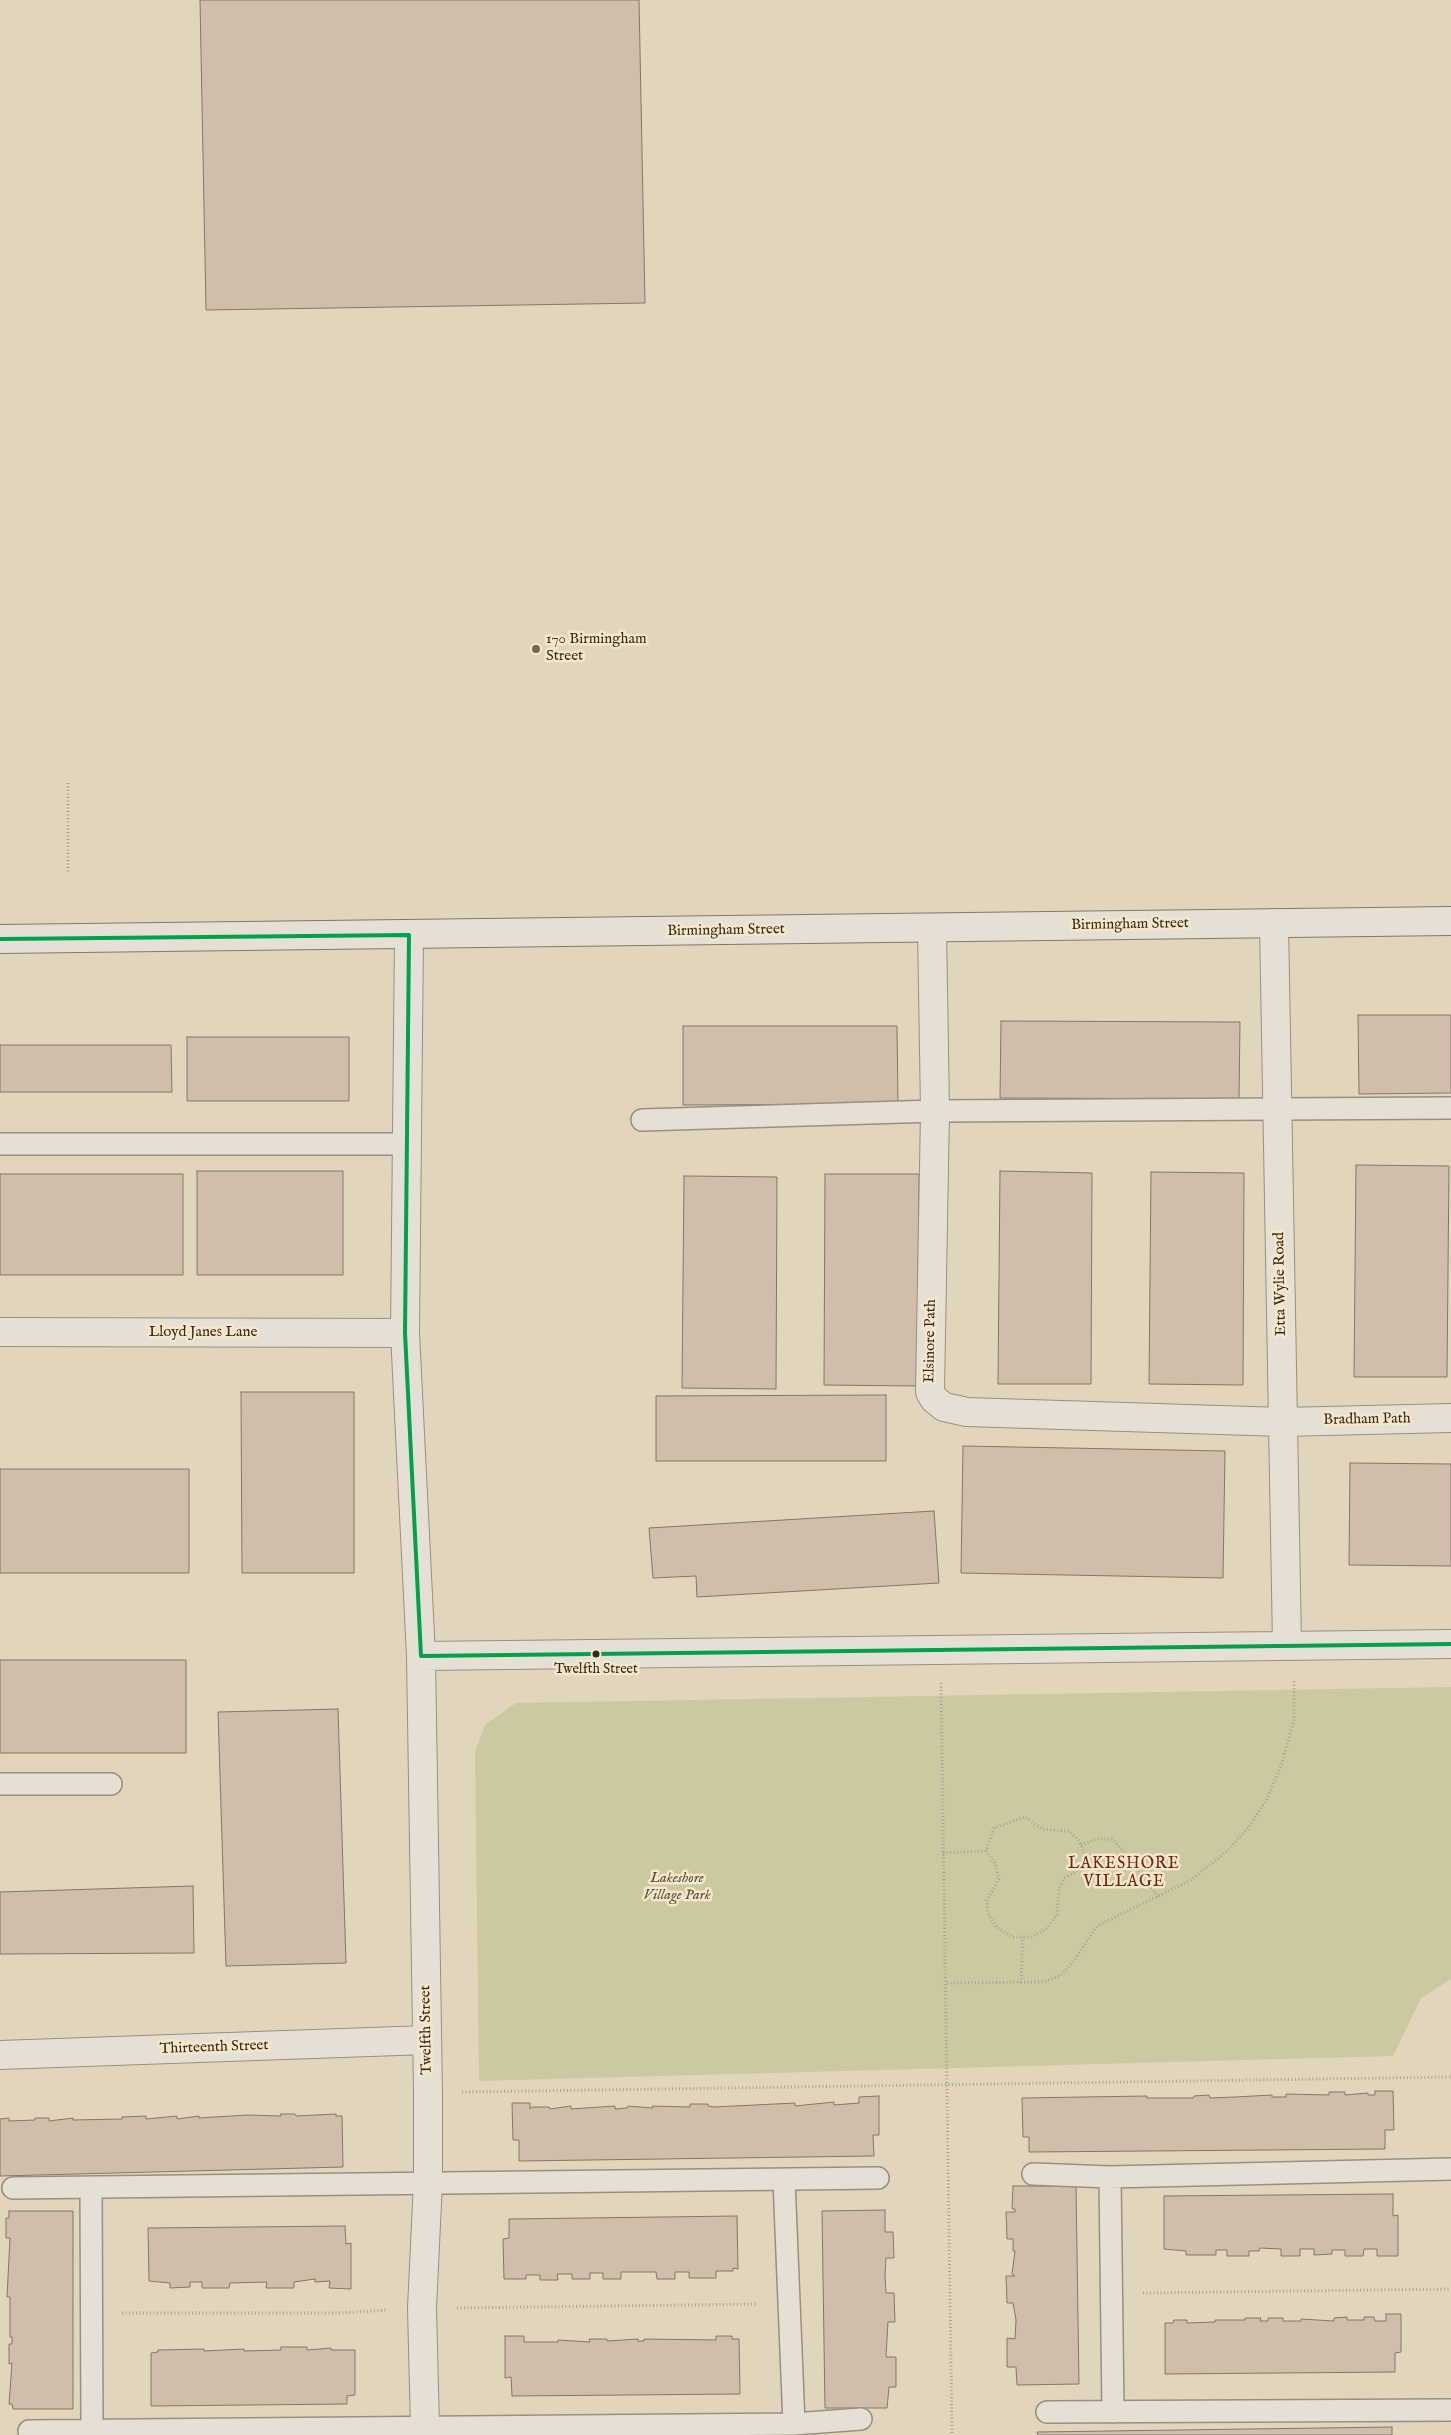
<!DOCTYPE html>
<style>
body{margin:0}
canvas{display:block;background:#e1d5bc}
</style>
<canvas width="1451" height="2435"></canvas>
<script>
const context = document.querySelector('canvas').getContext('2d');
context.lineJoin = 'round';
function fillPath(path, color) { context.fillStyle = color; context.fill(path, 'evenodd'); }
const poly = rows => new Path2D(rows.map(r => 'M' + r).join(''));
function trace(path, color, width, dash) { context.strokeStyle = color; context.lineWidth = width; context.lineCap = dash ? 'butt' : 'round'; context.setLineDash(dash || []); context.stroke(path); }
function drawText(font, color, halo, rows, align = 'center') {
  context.font = font + ' "IM FELL English",serif'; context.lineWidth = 5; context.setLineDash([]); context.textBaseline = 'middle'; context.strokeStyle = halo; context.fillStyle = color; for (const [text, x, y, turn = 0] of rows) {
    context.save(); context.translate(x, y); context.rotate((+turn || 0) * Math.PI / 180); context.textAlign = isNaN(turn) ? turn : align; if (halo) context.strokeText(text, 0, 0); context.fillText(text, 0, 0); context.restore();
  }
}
fillPath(poly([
 [1451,1687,1451,1979,1421,1998,1393,2056,479,2081,475,1752,485,1725,516,1703]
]), '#ccc9a0');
const building = poly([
 [200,0,639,0,645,303,206,310,200,0],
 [1358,1015,1451,1015,1451,1093,1359,1094,1358,1015],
 [1001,1021,1240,1022,1239,1099,1000,1098,1001,1021],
 [683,1026,897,1026,898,1104,683,1105,683,1026],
 [187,1037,349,1037,349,1101,187,1101,187,1037],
 [0,1045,171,1045,172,1092,0,1092,0,1045],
 [1356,1165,1449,1166,1447,1377,1354,1377,1356,1165],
 [197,1171,343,1171,343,1275,197,1275,197,1171],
 [1000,1171,1092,1173,1091,1384,998,1384,1000,1171],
 [1151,1172,1244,1173,1243,1385,1149,1384,1151,1172],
 [0,1174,183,1174,183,1275,0,1275,0,1174],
 [825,1174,919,1174,917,1386,824,1385,825,1174],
 [684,1176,777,1177,776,1389,682,1388,684,1176],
 [241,1392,354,1392,354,1573,242,1573,241,1392],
 [886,1395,886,1461,656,1461,656,1396,886,1395],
 [963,1446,1225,1451,1223,1578,961,1573,963,1446],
 [1350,1463,1451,1464,1451,1566,1349,1565,1350,1463],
 [0,1469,189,1469,189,1573,0,1573,0,1469],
 [934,1511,939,1583,697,1597,696,1576,653,1578,649,1528,934,1511],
 [0,1660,186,1660,186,1753,0,1753,0,1660],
 [338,1709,346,1963,226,1966,218,1712,338,1709],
 [193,1886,194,1953,0,1954,0,1892,193,1886],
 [1375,2091,1393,2091,1394,2130,1385,2130,1385,2149,1029,2152,1029,2137,1023,2137,1022,2098,1147,2096,1147,2098,1193,2098,1194,2096,1209,2095,1210,2098,1235,2097,1272,2095,1272,2097,1286,2097,1286,2094,1329,2095,1329,2092,1345,2092,1345,2095,1368,2093,1368,2095,1375,2095,1375,2091],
 [879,2096,879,2135,873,2135,874,2156,519,2161,519,2140,513,2140,512,2103,530,2103,530,2109,532,2107,549,2107,550,2109,571,2106,571,2109,615,2106,615,2109,627,2108,628,2106,653,2108,652,2106,690,2107,690,2104,708,2104,708,2106,714,2107,795,2103,795,2106,834,2102,834,2105,859,2103,859,2097,879,2096],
 [281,2114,295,2114,296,2116,336,2114,336,2116,342,2116,343,2167,0,2176,0,2119,9,2118,9,2121,35,2120,35,2118,49,2118,49,2121,73,2118,73,2120,122,2119,122,2117,146,2116,146,2119,177,2116,177,2119,199,2116,199,2118,248,2115,281,2116,281,2114],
 [1013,2186,1076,2186,1079,2384,1017,2385,1016,2367,1007,2367,1007,2338,1015,2339,1016,2320,1013,2303,1007,2303,1006,2276,1015,2276,1012,2274,1015,2251,1013,2251,1013,2239,1007,2239,1006,2212,1015,2212,1015,2209,1012,2209,1013,2186],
 [1393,2194,1393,2216,1398,2215,1398,2256,1377,2256,1377,2249,1364,2249,1363,2256,1345,2256,1345,2250,1332,2250,1332,2254,1314,2255,1314,2249,1300,2249,1300,2256,1281,2256,1281,2249,1260,2248,1259,2251,1249,2251,1249,2256,1227,2256,1227,2250,1216,2250,1216,2255,1186,2255,1186,2251,1164,2249,1164,2196,1393,2194],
 [885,2210,885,2232,893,2232,894,2258,886,2258,885,2275,886,2293,894,2293,895,2322,888,2322,886,2357,896,2357,896,2387,889,2387,887,2408,825,2408,822,2211,885,2210],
 [9,2211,73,2211,73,2409,13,2409,12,2404,9,2404,12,2363,9,2364,9,2344,12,2344,12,2337,10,2337,10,2297,7,2297,10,2238,6,2238,6,2218,9,2218,9,2211],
 [737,2216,738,2269,733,2268,733,2271,716,2271,716,2278,689,2278,689,2272,675,2272,675,2279,657,2279,656,2272,621,2272,621,2279,603,2279,603,2273,590,2273,590,2279,572,2279,572,2274,557,2274,558,2280,540,2280,540,2275,526,2275,526,2279,504,2279,503,2239,509,2238,509,2219,737,2216],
 [345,2226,346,2244,351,2243,351,2289,329,2288,330,2281,315,2282,315,2279,294,2282,294,2288,266,2288,267,2282,230,2283,229,2288,202,2288,202,2282,190,2282,190,2287,170,2288,170,2283,149,2281,148,2228,345,2226],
 [1386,2314,1401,2314,1401,2352,1395,2353,1395,2372,1165,2374,1165,2323,1173,2323,1174,2320,1187,2320,1187,2323,1215,2322,1215,2320,1245,2320,1245,2318,1261,2318,1260,2321,1268,2321,1268,2318,1283,2318,1283,2321,1301,2321,1301,2319,1334,2321,1334,2318,1347,2317,1347,2320,1364,2320,1364,2317,1374,2317,1375,2321,1386,2321,1386,2314],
 [505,2336,524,2336,524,2342,558,2342,558,2340,590,2342,589,2339,607,2339,607,2341,638,2339,638,2341,644,2341,644,2339,716,2340,716,2336,732,2336,732,2339,739,2339,740,2394,512,2396,511,2377,505,2378,505,2336],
 [281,2347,307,2347,307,2350,331,2348,331,2350,355,2350,355,2395,347,2396,347,2404,151,2406,151,2353,158,2352,158,2350,204,2349,204,2351,244,2349,244,2351,281,2350,281,2347],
 [1392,2427,1392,2435,1038,2435,1037,2432,1392,2427]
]);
fillPath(building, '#d0bdac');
trace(building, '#80786a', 1);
const lane = poly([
 [642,1120,935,1111,1451,1108],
 [0,1144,405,1144],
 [0,1784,111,1784],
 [1033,2174,1110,2177,1451,2169],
 [1110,2177,1113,2412],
 [784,2180,794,2424],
 [91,2187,92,2430],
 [13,2188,878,2178],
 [1047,2412,1451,2410],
 [29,2431,794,2424,861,2419]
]);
const street = poly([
 [1274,923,1287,1645],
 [932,928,935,1111,930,1392,934,1399,944,1407,967,1412,1283,1422,1451,1418],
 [409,935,405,1333,421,1656,428,2093,428,2182,422,2308,425,2428,427,2435],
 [0,1332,405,1333],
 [421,1656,1451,1644],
 [0,2055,427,2040]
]);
const secondary = poly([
 [0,939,1451,921]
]);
trace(lane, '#988f80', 24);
trace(street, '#988f80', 30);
trace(secondary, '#80786a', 30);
trace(poly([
 [68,783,68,874],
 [941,1683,952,2435],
 [1081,1845,1097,1839,1112,1839,1127,1855,1159,1898],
 [943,1853,986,1851,994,1828,1025,1817,1042,1829,1069,1831,1079,1841,1086,1856,1080,1869,1065,1878,1059,1889,1057,1915,1046,1929,1031,1937,1013,1937,997,1928,988,1913,987,1900,999,1879,995,1863,986,1851],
 [947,1983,1044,1982,1061,1975,1073,1962,1097,1926,1191,1880,1227,1851,1248,1828,1267,1799,1281,1766,1294,1720,1294,1679],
 [1021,1983,1023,1937],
 [462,2092,1451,2077],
 [1143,2293,1451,2289],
 [457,2308,758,2304],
 [122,2313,340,2313,388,2310]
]), '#a8a297', 3, [1, 2.5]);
trace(lane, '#e6e0d4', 21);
trace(street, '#e6e0d4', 28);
trace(secondary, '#e6e0d4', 28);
trace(poly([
 [0,939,409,935,405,1333,421,1656,1451,1644]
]), '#03a04e', 4);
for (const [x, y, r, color] of [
 [536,649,5,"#746555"],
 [596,1654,4.5,"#3a281e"]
]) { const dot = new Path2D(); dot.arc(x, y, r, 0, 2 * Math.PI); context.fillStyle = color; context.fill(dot); trace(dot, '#f5e7ca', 2); }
drawText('14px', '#3a281e', '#f5e7ca', [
 ["Twelfth Street",596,1670]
]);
drawText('15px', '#3a281e', '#f5e7ca', [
 ["170 Birmingham",546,640],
 ["Street",546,657]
], 'left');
drawText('15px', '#3a281e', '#f5e7ca', [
 ["Birmingham Street",1130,925,-1],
 ["Birmingham Street",726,931,-1],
 ["Etta Wylie Road",1281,1284,-91],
 ["Lloyd Janes Lane",203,1333],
 ["Elsinore Path",931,1341,-89],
 ["Bradham Path",1367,1420,-1],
 ["Twelfth Street",427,2030,-91],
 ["Thirteenth Street",214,2048,-2]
]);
drawText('italic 15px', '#5a4e39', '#f5e7ca', [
 ["Lakeshore",677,1879],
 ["Village Park",677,1896]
]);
context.letterSpacing = '1px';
drawText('16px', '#7a1f14', '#f5e7ca', [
 ["LAKESHORE",1124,1865],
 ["VILLAGE",1124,1883]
]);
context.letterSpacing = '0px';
</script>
